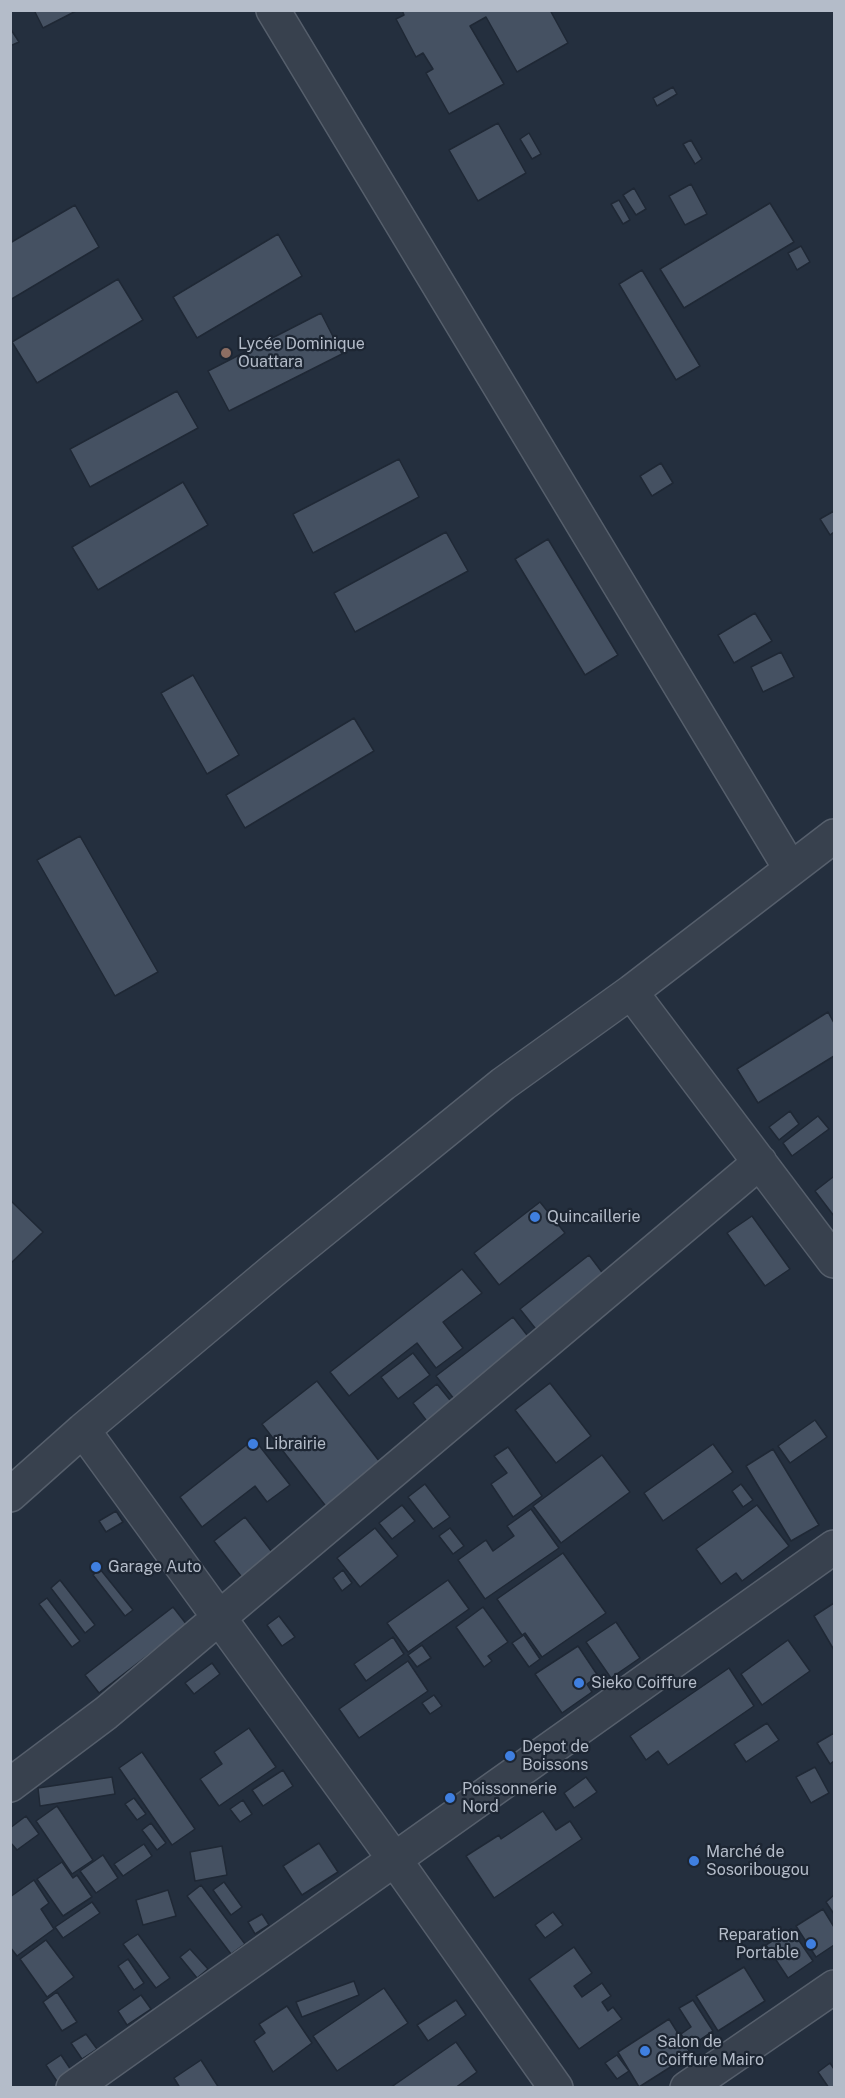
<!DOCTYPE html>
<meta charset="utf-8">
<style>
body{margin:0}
#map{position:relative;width:845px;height:2098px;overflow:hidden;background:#242f3e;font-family:"Public Sans",sans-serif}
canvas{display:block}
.frame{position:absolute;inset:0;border:12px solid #b4bcc9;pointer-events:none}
</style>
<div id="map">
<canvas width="845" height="2098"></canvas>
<div class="frame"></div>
</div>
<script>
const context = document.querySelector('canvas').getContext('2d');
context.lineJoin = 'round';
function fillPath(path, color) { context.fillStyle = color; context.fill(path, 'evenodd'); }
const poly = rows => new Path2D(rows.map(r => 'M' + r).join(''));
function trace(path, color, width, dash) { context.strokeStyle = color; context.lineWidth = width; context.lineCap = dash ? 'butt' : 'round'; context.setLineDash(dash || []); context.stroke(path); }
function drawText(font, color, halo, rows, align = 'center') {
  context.font = font + ' "Public Sans",sans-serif'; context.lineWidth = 4.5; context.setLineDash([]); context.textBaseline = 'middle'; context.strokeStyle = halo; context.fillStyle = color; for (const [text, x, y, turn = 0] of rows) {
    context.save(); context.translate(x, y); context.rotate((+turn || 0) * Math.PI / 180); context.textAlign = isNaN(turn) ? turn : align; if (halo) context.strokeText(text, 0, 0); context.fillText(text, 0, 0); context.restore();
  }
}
const building = poly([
 [34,10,78,10,43,28,34,10],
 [402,10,550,10,568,43,517,72,486,17,470,26,504,84,449,114,426,73,433,69,423,53,416,57,396,19,404,15,402,10],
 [10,28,19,42,10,46,10,28],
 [673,87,677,94,657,106,653,98,673,87],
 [498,123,526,173,478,201,449,150,498,123],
 [529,133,541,154,532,159,520,139,529,133],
 [691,140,702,159,695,164,683,144,691,140],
 [691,184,707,214,685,225,669,196,691,184],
 [634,188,646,209,636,215,623,195,634,188],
 [619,200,630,220,623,224,611,204,619,200],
 [770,203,794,242,684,308,660,269,770,203],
 [75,205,99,247,10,300,10,243,75,205],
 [278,234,302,276,197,338,173,297,278,234],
 [801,246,810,262,797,270,788,253,801,246],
 [642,270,700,366,676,380,619,284,642,270],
 [118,279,143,320,37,383,12,342,118,279],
 [321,313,342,354,229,411,208,371,321,313],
 [177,391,198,428,90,487,70,449,177,391],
 [399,459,419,497,313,553,293,514,399,459],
 [661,463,673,483,652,496,640,476,661,463],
 [183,482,208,525,98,590,72,547,183,482],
 [834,511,834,532,830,535,820,519,834,511],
 [446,532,468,571,355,632,334,593,446,532],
 [548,539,618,655,585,675,515,559,548,539],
 [755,613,772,641,734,663,718,635,755,613],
 [781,652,794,677,763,692,751,667,781,652],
 [193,675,239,755,207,774,161,693,193,675],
 [354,718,374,751,245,828,226,795,354,718],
 [80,836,158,972,115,996,37,860,80,836],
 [828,1012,834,1023,834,1056,758,1103,737,1069,828,1012],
 [790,1111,799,1124,779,1140,769,1127,790,1111],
 [818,1116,829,1129,792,1156,783,1143,818,1116],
 [833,1177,834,1179,834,1216,815,1191,833,1177],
 [10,1200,43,1232,10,1264,10,1200],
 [540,1202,565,1233,499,1285,474,1253,540,1202],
 [752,1216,790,1269,765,1286,727,1233,752,1216],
 [589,1255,607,1279,539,1333,520,1309,589,1255],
 [462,1269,482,1293,443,1322,463,1348,436,1368,417,1343,349,1396,330,1372,462,1269],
 [513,1317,534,1344,458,1404,436,1376,513,1317],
 [413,1353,430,1375,398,1399,381,1377,413,1353],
 [317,1381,383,1466,328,1509,262,1424,317,1381],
 [550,1383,591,1436,556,1463,515,1410,550,1383],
 [437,1384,454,1405,429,1424,413,1403,437,1384],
 [815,1420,827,1437,790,1463,778,1446,815,1420],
 [254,1439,290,1485,267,1502,255,1486,202,1527,180,1497,254,1439],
 [713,1444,733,1472,663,1521,644,1493,713,1444],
 [508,1447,542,1496,513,1517,491,1484,507,1473,494,1456,508,1447],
 [773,1449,819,1525,791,1541,746,1466,773,1449],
 [602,1455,630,1492,561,1543,533,1506,602,1455],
 [425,1484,450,1517,433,1529,408,1497,425,1484],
 [741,1484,753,1500,743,1507,732,1491,741,1484],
 [402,1505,415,1521,392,1539,379,1523,402,1505],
 [757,1505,789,1546,742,1581,736,1573,721,1584,696,1549,757,1505],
 [531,1509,559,1548,485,1599,458,1560,486,1540,493,1551,514,1536,507,1526,531,1509],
 [116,1511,123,1522,106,1532,99,1521,116,1511],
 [245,1517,275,1556,244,1580,214,1541,245,1517],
 [375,1528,398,1556,360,1587,337,1558,375,1528],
 [450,1528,464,1546,453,1554,439,1536,450,1528],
 [563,1553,606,1613,542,1657,525,1633,522,1635,497,1599,563,1553],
 [100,1569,133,1610,125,1616,93,1575,100,1569],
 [343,1570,352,1583,342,1591,333,1578,343,1570],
 [60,1580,95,1625,85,1633,51,1588,60,1580],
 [448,1580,469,1609,408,1652,387,1623,448,1580],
 [47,1598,80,1641,72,1647,39,1604,47,1598],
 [834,1603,834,1650,814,1616,834,1603],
 [173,1607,187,1625,99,1693,85,1675,173,1607],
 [483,1607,508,1642,488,1656,492,1661,484,1667,456,1627,483,1607],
 [279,1616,295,1637,282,1646,267,1625,279,1616],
 [616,1622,640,1658,611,1678,586,1642,616,1622],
 [524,1635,540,1659,529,1667,512,1643,524,1635],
 [393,1637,404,1654,366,1681,354,1664,393,1637],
 [788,1640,810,1671,762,1705,741,1674,788,1640],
 [422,1645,431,1658,417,1667,408,1655,422,1645],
 [578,1646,598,1676,587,1684,592,1692,562,1713,535,1674,578,1646],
 [408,1661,428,1691,359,1738,339,1709,408,1661],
 [212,1663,220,1674,194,1694,185,1683,212,1663],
 [729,1668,754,1706,668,1765,658,1751,646,1760,630,1736,729,1668],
 [434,1695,442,1706,430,1714,422,1703,434,1695],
 [767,1723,779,1740,746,1762,734,1744,767,1723],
 [249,1728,276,1767,219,1806,200,1779,222,1764,214,1752,249,1728],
 [834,1733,834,1761,830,1764,817,1743,834,1733],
 [142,1752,195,1829,172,1845,119,1768,142,1752],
 [815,1767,829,1793,811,1803,796,1777,815,1767],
 [283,1770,293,1786,263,1806,252,1790,283,1770],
 [112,1777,115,1794,40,1806,38,1788,112,1777],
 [586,1777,597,1792,574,1808,564,1793,586,1777],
 [134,1798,146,1814,137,1820,125,1804,134,1798],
 [243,1800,252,1814,240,1822,230,1809,243,1800],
 [57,1806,93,1860,72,1874,36,1821,57,1806],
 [543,1811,556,1830,570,1821,582,1839,494,1898,466,1856,499,1835,501,1839,543,1811],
 [26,1816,39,1834,17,1850,10,1842,10,1828,26,1816],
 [151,1823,166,1843,157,1850,142,1830,151,1823],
 [319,1843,338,1872,302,1895,283,1866,319,1843],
 [144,1844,152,1856,123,1876,114,1864,144,1844],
 [222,1846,227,1875,195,1881,190,1852,222,1846],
 [103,1855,118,1878,96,1893,80,1871,103,1855],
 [62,1862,73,1878,77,1875,92,1897,63,1916,37,1879,62,1862],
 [34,1880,49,1903,41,1909,54,1929,17,1956,10,1947,10,1897,34,1880],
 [224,1882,242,1907,231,1915,213,1890,224,1882],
 [201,1885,245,1944,231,1954,187,1896,201,1885],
 [168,1890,176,1916,143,1925,136,1900,168,1890],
 [834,1895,834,1914,826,1902,834,1895],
 [92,1902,100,1913,63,1938,55,1927,92,1902],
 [823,1909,834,1927,834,1945,816,1957,796,1926,823,1909],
 [553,1912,563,1925,545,1938,535,1925,553,1912],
 [262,1914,269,1925,255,1934,248,1922,262,1914],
 [791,1929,813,1961,788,1978,766,1945,791,1929],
 [138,1934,170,1978,156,1988,123,1944,138,1934],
 [46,1940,74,1977,47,1997,20,1959,46,1940],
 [574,1947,592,1973,574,1986,582,1997,602,1983,611,1996,602,2002,608,2011,613,2007,622,2019,579,2049,529,1979,574,1947],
 [190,1949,208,1969,197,1978,180,1957,190,1949],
 [128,1959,144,1983,134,1990,118,1966,128,1959],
 [744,1967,765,2001,718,2031,696,1996,744,1967],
 [354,1981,359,1995,302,2017,296,2002,354,1981],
 [384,1988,408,2023,337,2071,313,2036,384,1988],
 [57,1992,77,2022,62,2031,43,2002,57,1992],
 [141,1995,151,2009,127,2025,118,2011,141,1995],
 [456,2000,466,2015,428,2041,417,2025,456,2000],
 [693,2000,713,2031,689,2047,681,2034,691,2027,679,2008,693,2000],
 [287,2006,312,2043,273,2072,254,2041,265,2033,259,2024,287,2006],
 [669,2019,691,2054,639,2087,618,2052,669,2019],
 [86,2034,97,2049,82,2059,71,2043,86,2034],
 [456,2042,477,2072,455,2088,390,2088,456,2042],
 [61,2055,73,2073,58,2083,46,2065,61,2055],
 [617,2055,629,2071,617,2079,605,2063,617,2055],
 [201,2060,219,2088,180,2088,174,2078,201,2060],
 [830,2063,834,2069,834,2088,829,2088,818,2072,830,2063]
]);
fillPath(building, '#455162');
trace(building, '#1f2835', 1.5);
const minor = poly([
 [273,10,790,868],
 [631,992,834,1261],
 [83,1430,395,1860,556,2088],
 [10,1495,83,1430,275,1269,503,1084,631,992,834,836],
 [10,1785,106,1713,760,1162],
 [73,2088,834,1547],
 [687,2088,834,1987]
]);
trace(minor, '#565f6c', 36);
trace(minor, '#38414e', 33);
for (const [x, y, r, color] of [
 [226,353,6,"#8d6e63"],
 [535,1217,6,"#3f7fe0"],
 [253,1444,6,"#3f7fe0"],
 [96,1567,6,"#3f7fe0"],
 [579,1683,6,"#3f7fe0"],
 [510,1756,6,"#3f7fe0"],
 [450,1798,6,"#3f7fe0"],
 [694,1861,6,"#3f7fe0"],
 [811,1944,6,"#3f7fe0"],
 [645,2051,6,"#3f7fe0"]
]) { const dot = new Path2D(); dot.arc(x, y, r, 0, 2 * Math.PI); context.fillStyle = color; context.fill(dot); trace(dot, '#1d2633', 2); }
drawText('16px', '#b4bcc9', '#1d2633', [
 ["Lycée Dominique",238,344],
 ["Ouattara",238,362],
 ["Quincaillerie",547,1217],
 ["Librairie",265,1444],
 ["Garage Auto",108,1567],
 ["Sieko Coiffure",591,1683],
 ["Depot de",522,1747],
 ["Boissons",522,1765],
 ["Poissonnerie",462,1789],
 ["Nord",462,1807],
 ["Marché de",706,1852],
 ["Sosoribougou",706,1870],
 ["Reparation",799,1935,"right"],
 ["Portable",799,1953,"right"],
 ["Salon de",657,2042],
 ["Coiffure Mairo",657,2060]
], 'left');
</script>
